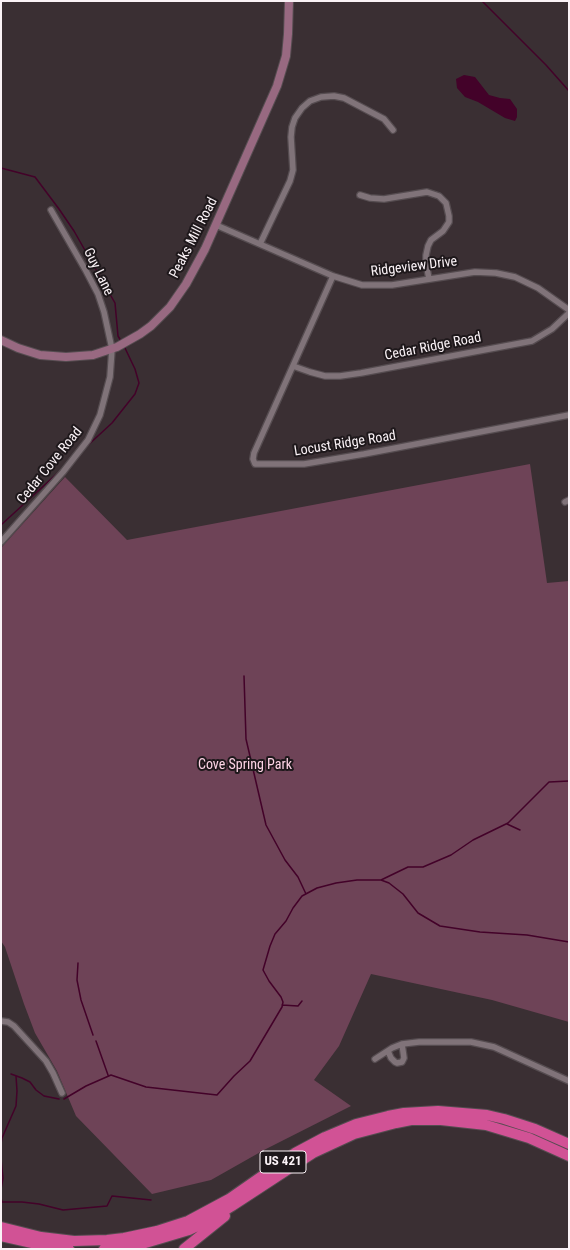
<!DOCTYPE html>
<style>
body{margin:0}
#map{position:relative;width:570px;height:1250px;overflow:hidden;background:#3a2f33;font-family:"Roboto Condensed",sans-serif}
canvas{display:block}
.frame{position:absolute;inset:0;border:2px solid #faf2f6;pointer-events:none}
</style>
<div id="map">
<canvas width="570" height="1250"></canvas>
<div class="frame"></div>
</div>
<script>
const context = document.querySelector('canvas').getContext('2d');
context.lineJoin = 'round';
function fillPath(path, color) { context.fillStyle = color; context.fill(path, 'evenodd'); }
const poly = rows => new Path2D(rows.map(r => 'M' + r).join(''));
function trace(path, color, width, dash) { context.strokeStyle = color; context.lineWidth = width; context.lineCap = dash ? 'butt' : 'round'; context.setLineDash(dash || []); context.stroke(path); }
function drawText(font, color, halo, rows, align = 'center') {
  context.font = font + ' "Roboto Condensed",sans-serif'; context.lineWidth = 4; context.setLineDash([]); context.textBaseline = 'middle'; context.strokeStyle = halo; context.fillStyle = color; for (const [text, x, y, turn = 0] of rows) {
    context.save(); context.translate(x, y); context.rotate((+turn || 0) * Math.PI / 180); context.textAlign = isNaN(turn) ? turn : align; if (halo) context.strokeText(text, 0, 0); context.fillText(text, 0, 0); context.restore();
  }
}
fillPath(poly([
 [530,464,547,583,569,581,569,1022,492,1000,371,974,339,1046,314,1080,351,1106,264,1150,211,1180,152,1194,76,1116,57,1071,35,1033,24,1004,5,947,1,941,1,548,65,477,127,540]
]), '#6e4357');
fillPath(poly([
 [464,75,475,77,489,95,500,98,510,99,517,109,517,117,515,121,505,118,478,102,465,97,457,88,456,79]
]), '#430229');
trace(poly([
 [482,1,546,65,569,91],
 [1,168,35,177,59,209,74,231,115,303,118,336,121,341],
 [86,447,112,423,135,394,139,383,135,369,124,346],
 [1,525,62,469],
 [244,676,246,739,266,825,285,860,298,877,306,894],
 [507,824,520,830],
 [381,880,389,883,403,894,418,913,440,926,480,932,527,935,569,942],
 [78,963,77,980,81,1000,93,1035],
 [282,1005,298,1006,302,1001],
 [96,1041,108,1075],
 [11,1074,22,1078,30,1082,36,1090,44,1096,59,1099],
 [64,1099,86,1086,111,1075,146,1087,217,1095,234,1076,250,1061,282,1007,283,1002,281,997,269,981,263,970,270,946,275,934,286,921,293,908,302,896,317,888,336,883,357,880,381,880,408,867,423,867,451,855,473,840,508,823,549,782,569,781],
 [1,1144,2,1138,16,1106,17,1091,16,1076],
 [1,1159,3,1178,1,1189],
 [1,1198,2,1202,22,1202,39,1204,63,1210,107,1206,112,1196,151,1200]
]), '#430229', 1.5);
const street = poly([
 [360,195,370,198,384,199,427,192,439,196,446,203,449,216,449,222,443,231,431,240,428,246,426,255,426,263,429,279],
 [216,225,333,276,362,285,392,285,475,272,496,273,515,277,538,288,569,310],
 [260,244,290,181,293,170,291,137,292,127,295,118,302,108,310,101,321,97,334,96,344,98,384,119,393,130],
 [333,276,254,453,253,459,255,464,304,464,364,454,569,415],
 [293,366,310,372,325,376,340,376,361,373,532,341,552,329,569,313],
 [565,502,569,500],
 [1,542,63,472,88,440,100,415,110,377,112,349,104,312,98,294,86,271,51,210],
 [1,1021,8,1022,14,1026,46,1061,53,1073,62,1093],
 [388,1051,391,1058,395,1062,397,1063,402,1062,404,1058,402,1044],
 [375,1059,392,1048,402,1044,419,1042,471,1042,494,1047,569,1081]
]);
const secondary = poly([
 [1,340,18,348,40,355,66,357,93,355,117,347,140,334,151,326,170,307,186,284,205,249,277,86,286,56,288,34,289,1]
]);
const highway = poly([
 [1,1227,41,1237,74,1241,107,1240,124,1238,157,1231,188,1221,229,1199,295,1153,325,1137,356,1124,388,1116,404,1113,438,1111,487,1115,504,1119,535,1129,569,1144],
 [1,1236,45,1246,69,1249],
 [104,1249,142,1244,189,1230,204,1223,232,1206,313,1153,354,1134,396,1123,411,1120,441,1120,486,1125,529,1138,569,1156],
 [184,1249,225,1216]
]);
trace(street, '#554c50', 8);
trace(secondary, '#554c50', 10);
trace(highway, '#554c50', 12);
trace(street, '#807379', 5.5);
trace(secondary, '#986981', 8);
trace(highway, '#d15295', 10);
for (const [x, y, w] of [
 [283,1162,46]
]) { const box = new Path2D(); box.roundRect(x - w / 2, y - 11, w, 22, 3); context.fillStyle = '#1e181b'; context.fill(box); trace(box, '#faf2f6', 1); }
drawText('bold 13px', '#faf2f6', null, [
 ["US 421",283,1162]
]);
drawText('14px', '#faf2f6', '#1e181b', [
 ["Peaks Mill Road",194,238,-63],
 ["Ridgeview Drive",414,267,-7],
 ["Guy Lane",98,272,64],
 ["Cedar Ridge Road",433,347,-11],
 ["Locust Ridge Road",345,444,-9],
 ["Cedar Cove Road",50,466,-51]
]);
drawText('14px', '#fed4e6', '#1e181b', [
 ["Cove Spring Park",245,765]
]);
</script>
